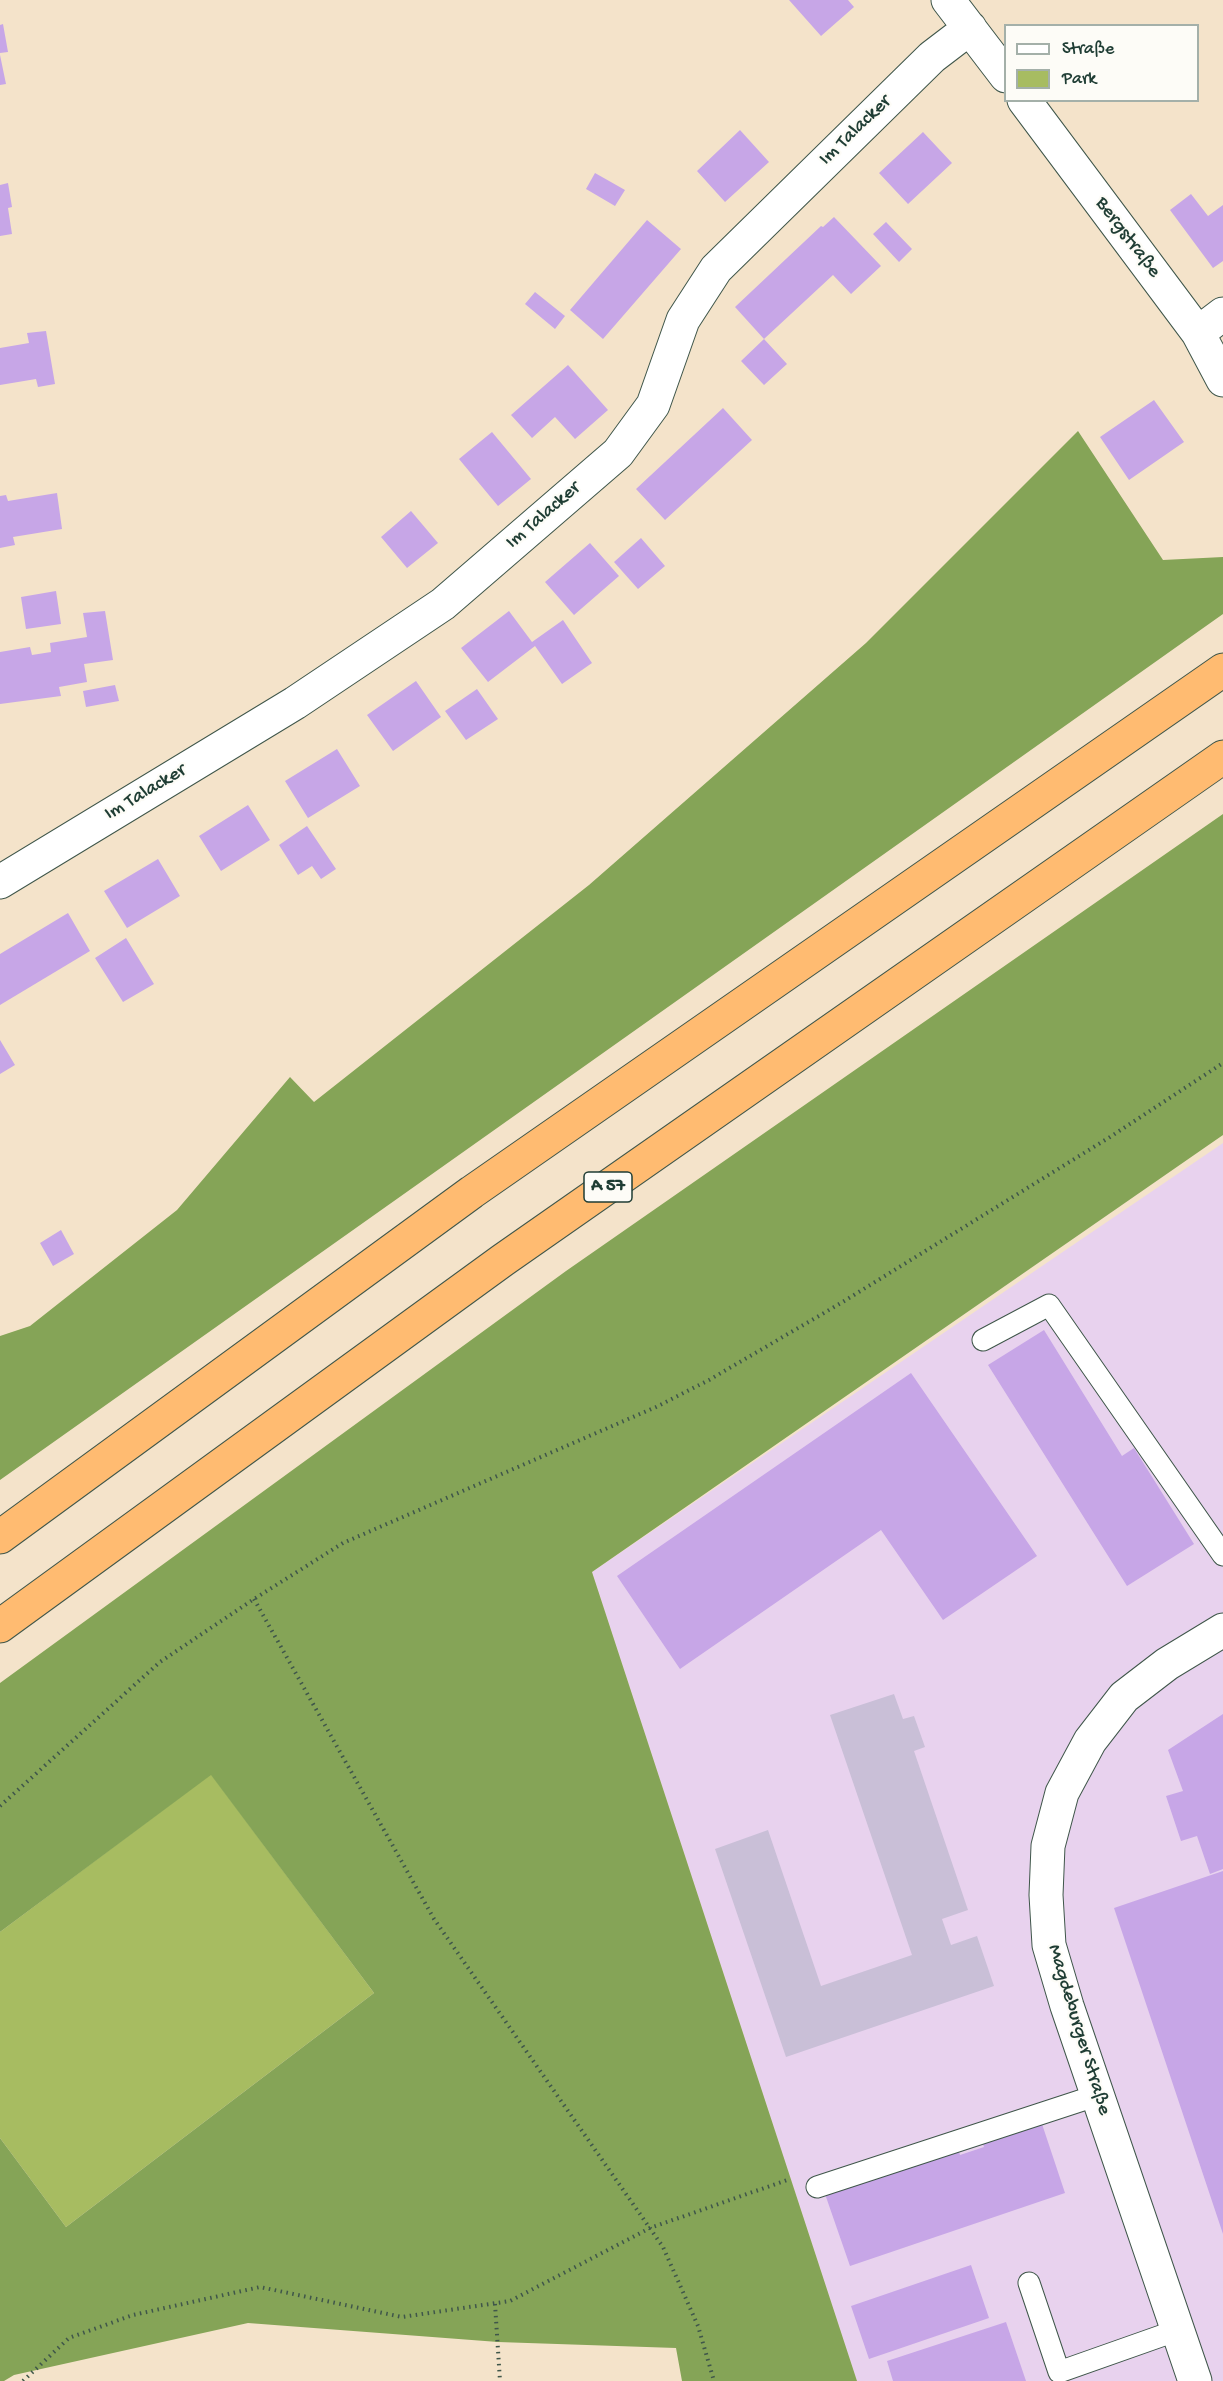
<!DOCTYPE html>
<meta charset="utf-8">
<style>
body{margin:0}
#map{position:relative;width:1223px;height:2381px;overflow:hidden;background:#f4e3ca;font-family:"Gochi Hand",sans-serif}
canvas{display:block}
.legend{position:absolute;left:1004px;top:24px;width:195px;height:78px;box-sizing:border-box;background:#fdfcf7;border:2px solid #a4b0a9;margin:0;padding:8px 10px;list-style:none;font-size:18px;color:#1f3d34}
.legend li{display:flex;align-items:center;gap:12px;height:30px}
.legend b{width:30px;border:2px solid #a4b0a9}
</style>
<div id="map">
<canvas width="1223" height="2381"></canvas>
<ul class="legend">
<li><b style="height:8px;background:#fff"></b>Straße</li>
<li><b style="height:16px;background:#a7bc61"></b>Park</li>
</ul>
</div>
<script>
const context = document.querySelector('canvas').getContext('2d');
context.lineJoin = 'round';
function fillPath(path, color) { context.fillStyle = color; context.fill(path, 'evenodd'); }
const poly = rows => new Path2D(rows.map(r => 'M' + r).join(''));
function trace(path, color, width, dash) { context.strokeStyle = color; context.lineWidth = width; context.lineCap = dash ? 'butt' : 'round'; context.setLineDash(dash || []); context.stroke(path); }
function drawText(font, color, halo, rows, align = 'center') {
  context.font = font + ' "Gochi Hand",sans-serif'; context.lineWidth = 4.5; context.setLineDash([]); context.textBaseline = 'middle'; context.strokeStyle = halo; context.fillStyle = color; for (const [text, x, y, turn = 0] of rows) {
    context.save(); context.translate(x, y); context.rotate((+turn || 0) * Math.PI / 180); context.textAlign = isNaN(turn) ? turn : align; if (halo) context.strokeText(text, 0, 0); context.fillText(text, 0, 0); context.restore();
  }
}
fillPath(poly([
 [1223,1143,1223,2381,857,2381,592,1572]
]), '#e8d2ee');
fillPath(poly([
 [894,1694,903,1719,914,1716,925,1747,914,1751,968,1910,942,1919,951,1945,977,1936,994,1986,786,2057,715,1849,768,1830,821,1986,912,1955,830,1715]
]), '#c9bfd7');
fillPath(poly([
 [211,1774,374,1993,66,2227,0,2138,0,1932]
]), '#a7bc61');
fillPath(poly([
 [1078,431,1163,560,1223,557,1223,614,0,1480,0,1336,30,1326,177,1210,290,1077,314,1102,589,885,866,643],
 [1223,814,1223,1135,592,1572,857,2381,682,2381,676,2348,498,2342,248,2323,14,2375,4,2381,0,2381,0,2138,66,2227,374,1993,211,1775,0,1932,0,1683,566,1271]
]), '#85a457');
fillPath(poly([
 [789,0,848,0,854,7,821,36],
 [3,24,8,52,0,53,0,25],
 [0,55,6,84,0,85],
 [740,130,769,162,725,202,697,171],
 [923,132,952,163,908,204,879,173],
 [595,173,625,190,615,206,586,189],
 [8,183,12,207,8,208,12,234,0,236,0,185],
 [1191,194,1208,216,1223,205,1223,261,1213,268,1170,210],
 [834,217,881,266,851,294,833,275,764,339,735,307,821,226,823,227],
 [647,220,681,249,603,339,570,310],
 [886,222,912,249,899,262,873,234],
 [535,292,565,316,555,329,525,304],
 [46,331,55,384,38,387,36,379,0,385,0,348,29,343,27,333],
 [764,339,787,364,764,385,741,361],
 [568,365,608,410,575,439,555,417,532,438,511,415],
 [1154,400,1184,442,1129,480,1100,437],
 [723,408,752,440,665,520,636,489],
 [492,432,531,479,498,506,459,459],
 [57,493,62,529,13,537,15,545,0,548,0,496,6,495,8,501],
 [411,511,438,543,407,568,381,537],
 [641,538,665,566,638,589,614,562],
 [590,543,619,576,574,615,545,582],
 [56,591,61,624,26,629,21,597],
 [105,611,113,660,84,664,87,682,59,687,61,696,0,704,0,652,30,647,32,655,51,652,50,643,87,637,83,613],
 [509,611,532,642,563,620,592,663,562,684,535,646,488,682,461,648],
 [416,681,441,717,393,751,367,715],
 [115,685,119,701,86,707,83,691],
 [477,689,498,719,466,740,445,711],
 [337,749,360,786,308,818,285,781],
 [248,805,270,840,221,871,199,836],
 [307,826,336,869,321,879,312,866,298,875,279,845],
 [158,859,180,896,127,928,104,891],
 [68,913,90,951,0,1005,0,954],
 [126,938,154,984,123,1002,95,958],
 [0,1040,15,1065,0,1074],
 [61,1230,74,1254,53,1266,40,1243],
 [1044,1330,1122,1456,1134,1448,1194,1544,1127,1586,988,1365],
 [911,1373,1037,1556,943,1620,881,1530,680,1669,617,1576],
 [1223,1714,1223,1869,1210,1874,1197,1836,1181,1841,1166,1796,1183,1791,1168,1750],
 [1223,1871,1223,2234,1114,1908],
 [1041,2121,1065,2193,850,2266,825,2194,958,2149,960,2155,984,2147,982,2141],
 [971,2265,989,2318,869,2359,851,2306],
 [1006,2322,1026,2381,893,2381,887,2361]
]), '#c7a6e7');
const lane = poly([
 [983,1340,1049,1305,1223,1555],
 [817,2187,1098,2095],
 [1029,2283,1059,2372,1178,2330]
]);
const street = poly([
 [948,0,1006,76],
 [1024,100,1198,333,1223,380],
 [1198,333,1223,314],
 [0,882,295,703,443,604,618,453,653,405,683,320,716,269,932,57,970,28],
 [1195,2381,1067,2006,1049,1945,1046,1895,1048,1846,1062,1793,1090,1741,1124,1697,1167,1664,1223,1630]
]);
const highway = poly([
 [0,1537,472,1192,1223,670],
 [0,1626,503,1260,1223,757]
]);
trace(lane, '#3f564a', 23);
trace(street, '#3f564a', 35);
trace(highway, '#3f564a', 35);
trace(poly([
 [254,1599,434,1919,663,2247,698,2326,714,2381],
 [0,1806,160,1662,254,1599,343,1543,656,1407,709,1380,841,1303,1110,1137,1223,1063],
 [495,2304,500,2381],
 [23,2381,69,2338,133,2315,260,2287,402,2317,510,2301,650,2228,790,2179]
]), '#3f564a', 4, [1.5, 4.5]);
trace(lane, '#fff', 21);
trace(street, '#fff', 33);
trace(highway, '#ffbb71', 33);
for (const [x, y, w] of [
 [608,1187,48]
]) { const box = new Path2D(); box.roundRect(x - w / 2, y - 15, w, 30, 4.5); context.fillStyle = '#fdfcf7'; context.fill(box); trace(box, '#1f3d34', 1.5); }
drawText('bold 18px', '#1f3d34', null, [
 ["A 57",608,1187]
]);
drawText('20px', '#1f3d34', '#fdfcf7', [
 ["Im Talacker",856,131,-44],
 ["Bergstraße",1127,238,53],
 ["Im Talacker",544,516,-41],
 ["Im Talacker",146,793,-31],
 ["Magdeburger Straße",1078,2030,73]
]);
</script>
